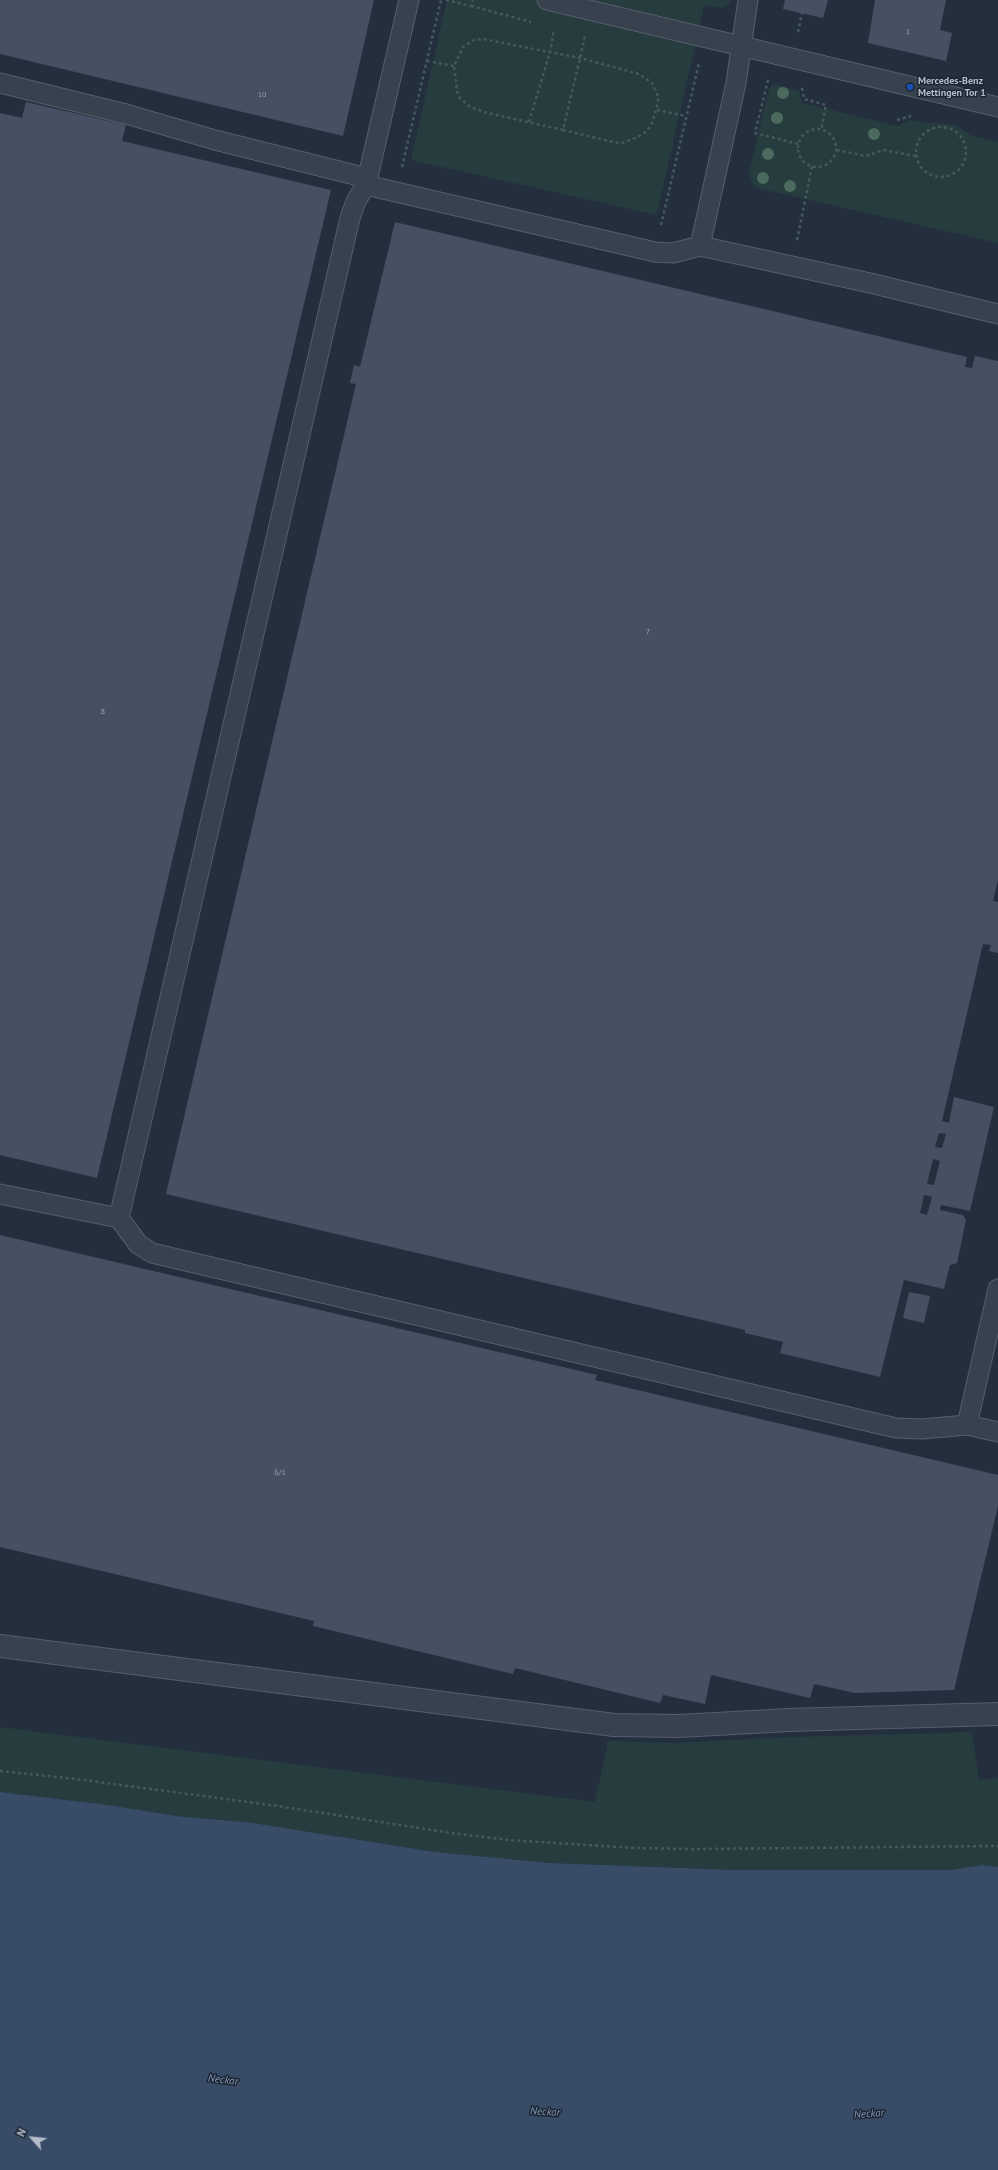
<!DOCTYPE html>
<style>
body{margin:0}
#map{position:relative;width:998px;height:2170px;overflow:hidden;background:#242f3e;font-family:"PT Sans",sans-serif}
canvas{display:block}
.north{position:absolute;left:12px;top:2118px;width:40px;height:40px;-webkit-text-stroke:3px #1d2633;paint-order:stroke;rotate:297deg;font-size:11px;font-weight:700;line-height:16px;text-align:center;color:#b4bcc9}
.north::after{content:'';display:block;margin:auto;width:14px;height:18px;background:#b4bcc9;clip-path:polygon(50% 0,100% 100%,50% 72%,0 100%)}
</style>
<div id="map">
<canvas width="998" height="2170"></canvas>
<div class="north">N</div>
</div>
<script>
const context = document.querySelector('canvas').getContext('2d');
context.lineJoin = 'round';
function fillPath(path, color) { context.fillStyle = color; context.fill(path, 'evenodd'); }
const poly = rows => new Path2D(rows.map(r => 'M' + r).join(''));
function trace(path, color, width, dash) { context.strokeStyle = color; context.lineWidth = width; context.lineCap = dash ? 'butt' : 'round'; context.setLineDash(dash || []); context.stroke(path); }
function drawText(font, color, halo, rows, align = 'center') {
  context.font = font + ' "PT Sans",sans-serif'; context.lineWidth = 3; context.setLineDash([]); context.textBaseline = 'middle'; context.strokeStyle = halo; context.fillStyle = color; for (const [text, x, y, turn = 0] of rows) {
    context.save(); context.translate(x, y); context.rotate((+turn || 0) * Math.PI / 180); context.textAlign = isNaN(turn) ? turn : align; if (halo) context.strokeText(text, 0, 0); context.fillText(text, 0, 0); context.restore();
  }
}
fillPath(poly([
 [447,0,730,0,729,4,721,8,704,5,657,215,411,160],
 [773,84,799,91,802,103,898,126,910,120,924,123,943,123,957,126,970,135,998,142,998,243,757,188,751,182,749,172,769,89],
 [0,1727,595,1802,608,1741,673,1743,793,1737,972,1732,979,1780,998,1778,998,1867,983,1865,951,1870,734,1870,550,1863,435,1852,253,1823,176,1816,108,1805,0,1792]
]), '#263c3f');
fillPath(poly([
 [0,1792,108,1805,176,1816,253,1823,435,1852,550,1863,734,1870,951,1870,983,1865,998,1867,998,2170,0,2170]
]), '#394c67');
fillPath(poly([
 [0,0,374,0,343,136,0,54],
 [785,0,828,0,823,18,783,9],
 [875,0,946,0,940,30,952,33,946,61,868,43],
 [26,102,126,125,122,141,331,190,97,1178,0,1155,0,113,22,118],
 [395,222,967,357,965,367,972,368,975,356,998,361,998,880,993,901,998,902,998,953,989,951,991,945,983,944,942,1121,949,1123,954,1097,994,1107,970,1211,941,1205,940,1210,963,1215,966,1220,957,1263,950,1265,944,1289,904,1280,880,1377,780,1353,783,1342,745,1333,745,1330,166,1194,356,384,350,383,354,365,360,367],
 [939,1133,946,1134,942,1148,935,1147],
 [933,1159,940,1161,934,1185,927,1184],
 [924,1195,932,1197,927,1215,920,1213],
 [0,1235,597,1375,595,1380,998,1475,998,1506,954,1690,855,1693,814,1684,810,1698,711,1675,705,1704,663,1695,660,1703,515,1668,513,1674,313,1626,314,1621,0,1547],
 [909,1292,930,1296,924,1323,903,1318]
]), '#455162');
const service = poly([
 [547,0,998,107],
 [0,83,126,114,215,140,367,178],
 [366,185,655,252,673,253,700,246,870,283,998,314],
 [700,246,736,83,748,0],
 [0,1194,119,1218,138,1244,152,1253,896,1428,922,1429,967,1425,998,1432],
 [119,1218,350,218,356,201,366,185,409,0],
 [967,1425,998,1289]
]);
const minor = poly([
 [0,1646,614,1725,679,1726,789,1720,998,1714]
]);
trace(service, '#565f6c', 21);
trace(minor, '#565f6c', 24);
trace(poly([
 [446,0,471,6,473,0],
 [471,6,531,22],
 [798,32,802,13],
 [427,61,454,66],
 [768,80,755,133,798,144],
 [802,88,804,99,826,105,821,130],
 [657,110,686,116],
 [897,120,911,116],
 [529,122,550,52,554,30],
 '916 152a25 25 0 1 1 50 0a25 25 0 1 1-50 0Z',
 '798 148a19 19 0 1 1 38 0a19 19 0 1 1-38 0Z',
 [563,130,488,113,470,107,460,98,457,91,454,66,463,47,474,40,483,39,580,58,639,74,652,83,658,96,658,103,652,123,647,131,638,137,622,143,613,142,563,130,580,58,585,36],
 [837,150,866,156,883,150,916,156],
 [402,167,441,0],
 [661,225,699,63],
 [797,240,812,166],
 [0,1771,76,1779,278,1806,451,1833,508,1840,634,1848,695,1849,998,1846]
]), '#44595c', 2.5, [3, 3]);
trace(service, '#38414e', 19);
trace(minor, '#38414e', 22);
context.fillStyle = '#4b6a5d';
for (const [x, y] of [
 [783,93],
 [777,118],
 [874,134],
 [768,154],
 [763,178],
 [790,186]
]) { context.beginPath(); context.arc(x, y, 6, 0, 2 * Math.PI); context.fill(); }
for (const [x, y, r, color] of [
 [910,87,4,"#1a4fb4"]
]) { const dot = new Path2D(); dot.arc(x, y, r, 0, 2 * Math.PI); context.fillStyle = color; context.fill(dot); trace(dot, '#1d2633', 1.5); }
drawText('8px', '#98a1af', null, [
 ["1",908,32],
 ["10",262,95],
 ["7",648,632],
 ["8",103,712],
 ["6/1",280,1473]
]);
drawText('bold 10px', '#b4bcc9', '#1d2633', [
 ["Mercedes-Benz",918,81],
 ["Mettingen Tor 1",918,93]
], 'left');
drawText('italic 11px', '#7c92b1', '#1d2633', [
 ["Neckar",223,2080,7],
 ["Neckar",545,2112,3],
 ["Neckar",869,2114,-4]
]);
</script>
